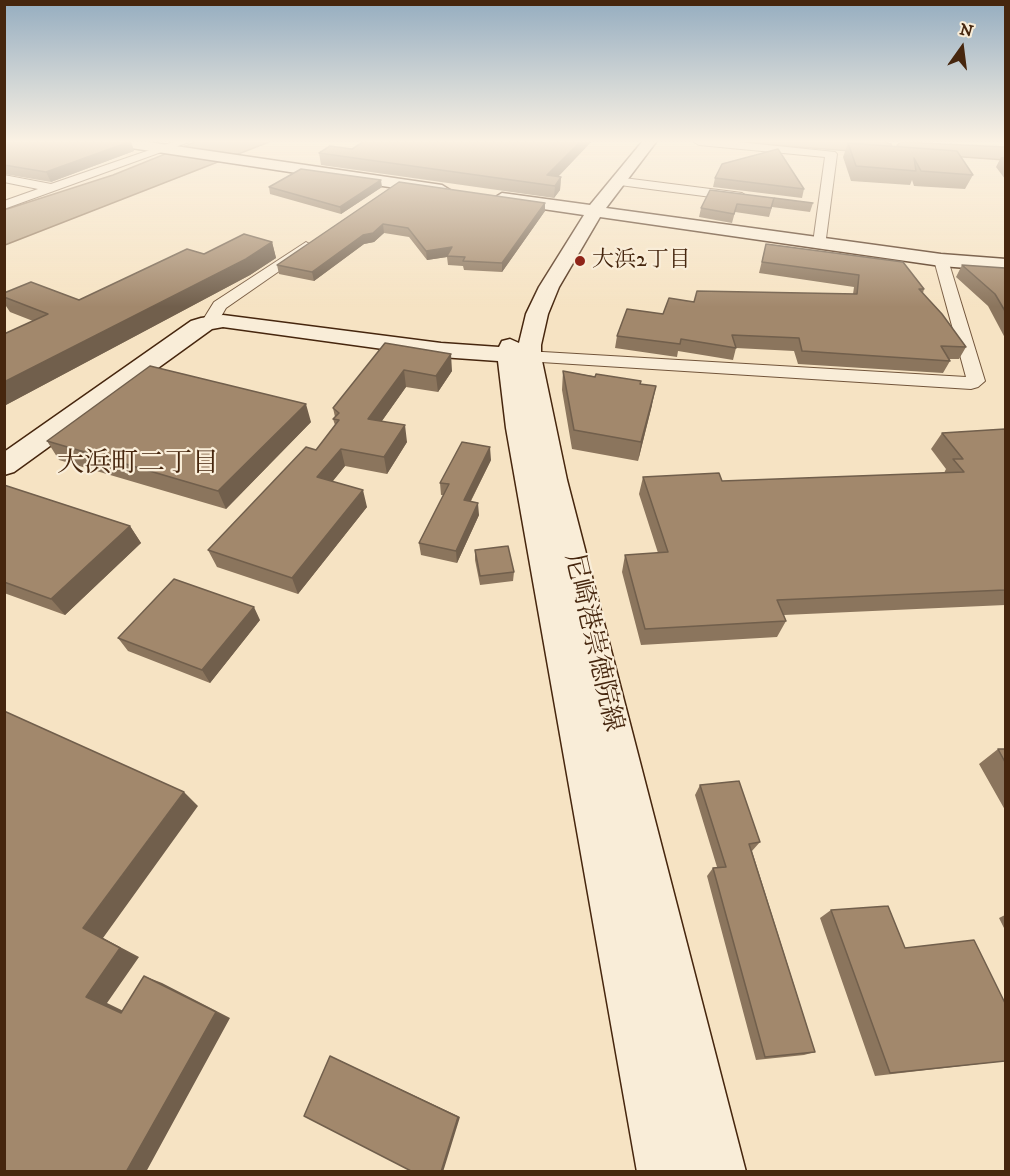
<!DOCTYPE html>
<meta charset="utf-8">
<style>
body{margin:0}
#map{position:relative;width:1010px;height:1176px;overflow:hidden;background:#f6e3c3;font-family:"IM FELL DW Pica",serif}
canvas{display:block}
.frame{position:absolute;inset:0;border:6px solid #46260e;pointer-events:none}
.north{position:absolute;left:932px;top:18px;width:60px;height:60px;-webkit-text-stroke:4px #f9edd8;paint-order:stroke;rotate:14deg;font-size:16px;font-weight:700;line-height:24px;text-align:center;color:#46260e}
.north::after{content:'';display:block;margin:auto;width:21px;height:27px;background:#46260e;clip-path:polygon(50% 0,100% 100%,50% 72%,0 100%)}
</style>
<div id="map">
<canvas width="1010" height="1176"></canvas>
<div class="frame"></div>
<div class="north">N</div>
</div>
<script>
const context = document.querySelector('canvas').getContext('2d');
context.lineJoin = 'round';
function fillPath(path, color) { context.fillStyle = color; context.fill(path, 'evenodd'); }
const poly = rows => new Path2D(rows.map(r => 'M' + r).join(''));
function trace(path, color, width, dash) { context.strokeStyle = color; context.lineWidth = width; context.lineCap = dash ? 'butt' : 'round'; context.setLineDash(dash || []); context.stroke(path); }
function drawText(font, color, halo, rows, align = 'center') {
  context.font = font + ' "IM FELL DW Pica","Noto Serif JP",serif'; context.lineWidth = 4.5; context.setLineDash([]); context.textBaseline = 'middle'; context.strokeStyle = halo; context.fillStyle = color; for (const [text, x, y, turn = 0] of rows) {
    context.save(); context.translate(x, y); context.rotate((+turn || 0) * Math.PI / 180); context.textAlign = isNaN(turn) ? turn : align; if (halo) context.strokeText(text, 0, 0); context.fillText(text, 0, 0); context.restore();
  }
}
const water = poly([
 [195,142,269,142,5,245,4,210,113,175,195,142],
 [733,142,884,142,891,144,893,148,890,154,733,142],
 [901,142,1005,147,1005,160,907,153,897,145,901,142]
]);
fillPath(water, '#baa385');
trace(water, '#8c7155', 1.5);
const street = poly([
 [173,142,189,142,4,209,4,201,38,189,4,182,4,175,51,184,173,142],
 [694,142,738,142,835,152,837,154,825,246,815,246,813,243,825,157,699,145,694,142],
 [616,177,742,193,748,197,742,201,612,184,612,178,616,177],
 [306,242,313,246,311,249,226,308,215,327,203,327,201,323,214,302,306,242],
 [941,256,948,260,985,381,978,387,971,389,509,360,503,359,500,355,503,351,509,350,966,377,934,260,941,256]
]);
const secondary = poly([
 [111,142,148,142,442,185,450,190,442,195,118,146,111,142],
 [642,142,656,142,606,208,941,254,1006,259,1006,271,941,266,600,217,559,287,548,314,541,345,541,356,567,480,746,1172,637,1172,506,428,498,361,441,357,223,327,212,329,14,472,4,475,4,452,191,321,201,318,223,315,441,343,499,347,502,341,510,339,519,343,526,314,539,287,584,215,502,203,494,198,502,193,590,205,642,142]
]);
trace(street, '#72553b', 2);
trace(secondary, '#46260e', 3);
fillPath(street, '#f9edd8');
fillPath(secondary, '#f9edd8');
fillPath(poly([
 [4,142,131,142,134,151,51,182,4,174],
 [591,142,558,177,561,177,560,190,554,198,321,165,319,153],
 [848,143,973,175,965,189,914,186,912,180,910,185,851,181,843,157],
 [1001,157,1005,157,1005,179,996,167],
 [715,178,804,189,802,198,713,187],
 [399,182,545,211,502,272,464,270,463,266,448,265,447,257,427,260,409,237,384,233,374,242,364,244,314,281,279,274,277,265],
 [269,187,382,187,341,214,270,194],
 [710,190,813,203,810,212,772,207,769,217,735,212,732,223,699,217,701,208],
 [272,242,276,258,250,275,4,406,4,334,33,321,10,312,4,303,4,293,79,300,204,254],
 [766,244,924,289,923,293,966,347,959,359,949,359,950,361,943,373,798,364,794,351,736,348,733,360,678,351,677,357,615,348,617,336,663,314,694,302,853,294,854,287,759,273],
 [962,265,1005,268,1005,338,988,306,956,277],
 [385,343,452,371,438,392,406,387,382,421,407,442,387,474,345,466,333,481,367,507,298,594,217,567,208,550,316,450,335,425,333,419,335,417,333,408],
 [563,371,640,384,652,405,638,461,572,449,562,390],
 [311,422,226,509,59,460,47,441],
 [1005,429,1005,605,784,615,786,621,777,637,641,645,622,572,625,555,658,553,639,494,643,477,722,481,944,473,946,469,931,449,942,433],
 [491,460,471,501,479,515,457,563,421,555,419,543,444,495,441,495,440,483],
 [4,485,130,526,141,543,65,615,4,593],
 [475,550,514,572,513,581,480,585,475,560],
 [260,620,210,683,128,651,118,638],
 [998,749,1005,749,1005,810,979,764],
 [700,785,760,842,752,851,815,1052,804,1055,756,1060,707,876,713,868,717,867,695,795],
 [831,910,905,948,1005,1061,875,1076,820,918],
 [1005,915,1005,930,999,918]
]), '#8b755d');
fillPath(poly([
 [129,142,131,142,134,151,51,182,46,172],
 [580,142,591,142,550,185,547,175],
 [561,177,560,190,554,198,555,186],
 [381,180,382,187,341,214,340,207],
 [545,203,545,211,502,272,502,263],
 [383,224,384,233,374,242,364,244,314,281,312,272,363,235],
 [272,242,276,258,250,275,4,406,4,382],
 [452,247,447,257,427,260,426,251],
 [451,354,452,371,438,392,436,376],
 [404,370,406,387,371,436,368,419],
 [656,386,652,405,638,461,641,442],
 [306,404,311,422,226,509,218,491],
 [405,425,407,442,387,474,384,457],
 [490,447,491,460,465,512,464,500],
 [341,449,345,466,322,494,317,477],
 [363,490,367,507,298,594,292,578],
 [478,503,479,515,457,563,456,551],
 [130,526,141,543,65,615,51,599],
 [254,607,260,620,210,683,202,670],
 [184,792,198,806,103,938,139,957,107,1003,140,1019,121,1013,86,997,83,928],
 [144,976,162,983,230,1018,146,1172,126,1172],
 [330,1056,460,1117,443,1172,441,1172]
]), '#715f4c');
const building = poly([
 [4,142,129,142,46,172,4,165,4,142],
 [363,142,580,142,547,175,561,177,555,186,319,153,330,146,352,149,363,142],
 [848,143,957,151,973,175,921,171,914,158,916,171,856,166,848,143],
 [778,149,804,189,715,178,722,164,778,149],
 [301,169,381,180,340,207,269,187,301,169],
 [399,182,545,203,502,263,463,261,465,257,447,256,452,247,426,251,408,228,383,224,373,233,363,235,312,272,277,265,399,182],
 [710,190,813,203,774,198,771,208,737,204,734,214,701,208,710,190],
 [244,234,272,242,246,259,4,382,4,334,48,314,4,297,4,293,31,282,79,300,187,249,204,254,244,234],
 [766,244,903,262,924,289,919,289,942,314,966,347,941,346,950,361,802,351,799,338,732,335,736,348,681,339,680,344,617,336,627,309,663,314,669,298,694,302,697,291,857,294,859,275,762,262,766,244],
 [962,265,1005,268,1005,311,995,294,962,265],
 [385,343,451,354,436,376,404,370,368,419,405,425,384,457,341,449,317,477,363,490,292,578,208,550,306,447,316,450,339,420,333,419,339,413,333,408,385,343],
 [150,366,306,404,218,491,47,441,150,366],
 [563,371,595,377,596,374,641,381,640,384,656,386,641,442,574,430,563,371],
 [1005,429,1005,590,777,600,786,621,645,629,625,555,668,552,643,477,719,473,722,481,964,472,953,459,963,459,942,433,1005,429],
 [462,442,490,447,464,500,478,503,456,551,419,543,449,484,440,483,462,442],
 [4,485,130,526,51,599,4,582,4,485],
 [508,546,514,572,480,576,475,550,508,546],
 [174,579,254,607,202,670,118,638,174,579],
 [4,711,184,792,83,928,120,948,86,997,121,1013,144,976,216,1012,126,1172,4,1172,4,711],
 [998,749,1005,749,1005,762,998,749],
 [739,781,760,842,749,844,815,1052,765,1057,713,868,726,867,700,785,739,781],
 [888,906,905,948,974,940,1005,1003,1005,1061,890,1073,831,910,888,906],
 [330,1056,458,1117,441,1172,413,1172,304,1116,330,1056]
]);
fillPath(building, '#a2886c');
trace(building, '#715f4c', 1.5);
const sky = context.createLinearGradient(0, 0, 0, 307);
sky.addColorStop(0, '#95adc0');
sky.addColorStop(0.46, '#fbf2e4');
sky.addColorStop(1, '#fbf2e400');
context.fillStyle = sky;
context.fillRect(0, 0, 1010, 307);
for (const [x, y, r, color] of [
 [580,261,6,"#8f2418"]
]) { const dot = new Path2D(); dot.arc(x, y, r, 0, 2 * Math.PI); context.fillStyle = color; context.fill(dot); trace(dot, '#f9edd8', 2); }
drawText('22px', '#46260e', '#f9edd8', [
 ["大浜2丁目",592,261]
], 'left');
drawText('26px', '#46260e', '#f9edd8', [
 ["尼崎港崇徳院線",592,643,77]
]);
drawText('27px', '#46260e', '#f9edd8', [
 ["大浜町二丁目",138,465]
]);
</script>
